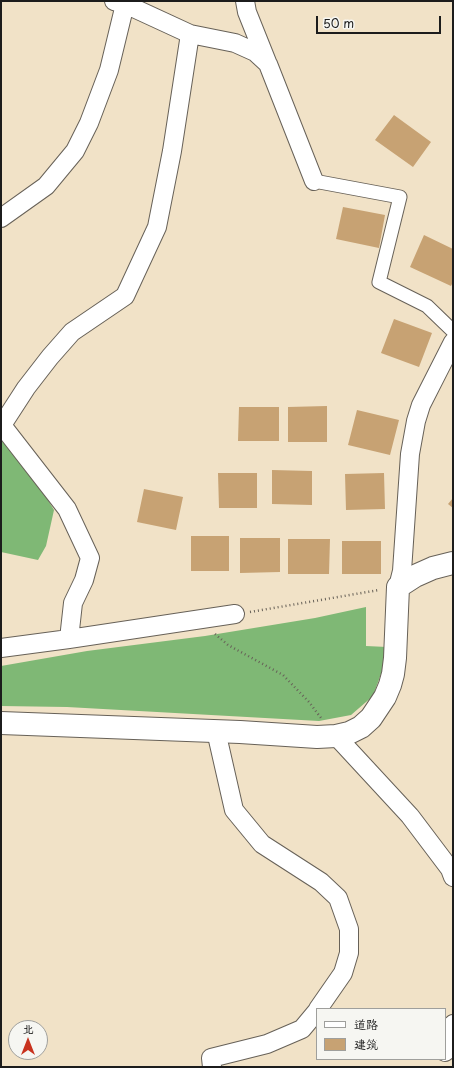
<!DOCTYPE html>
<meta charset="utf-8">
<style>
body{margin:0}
#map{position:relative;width:454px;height:1068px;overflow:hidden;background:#f1e2c7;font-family:"Playpen Sans","LXGW WenKai TC",sans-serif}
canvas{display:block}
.frame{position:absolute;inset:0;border:2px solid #1c1c1c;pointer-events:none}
.legend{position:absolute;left:316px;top:1008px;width:130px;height:52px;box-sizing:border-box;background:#f6f6f2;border:1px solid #9f9f9c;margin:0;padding:5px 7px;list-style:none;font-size:12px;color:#1c1c1c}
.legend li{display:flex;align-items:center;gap:8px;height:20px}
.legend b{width:20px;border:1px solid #9f9f9c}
.north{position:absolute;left:8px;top:1020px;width:40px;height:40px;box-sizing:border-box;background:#f6f6f2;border:1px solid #9f9f9c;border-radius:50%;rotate:0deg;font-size:11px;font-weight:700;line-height:16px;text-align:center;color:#1c1c1c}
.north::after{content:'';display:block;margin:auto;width:14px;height:18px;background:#c8321e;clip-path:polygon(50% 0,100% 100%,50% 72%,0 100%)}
.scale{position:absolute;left:316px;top:16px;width:125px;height:18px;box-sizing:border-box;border:2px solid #1c1c1c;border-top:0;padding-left:5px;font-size:12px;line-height:14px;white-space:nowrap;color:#1c1c1c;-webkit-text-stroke:3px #f6f6f2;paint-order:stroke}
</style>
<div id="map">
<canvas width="454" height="1068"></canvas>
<div class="frame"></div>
<ul class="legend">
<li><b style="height:5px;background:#fff"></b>道路</li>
<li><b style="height:11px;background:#c7a273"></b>建筑</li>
</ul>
<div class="north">北</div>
<div class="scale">50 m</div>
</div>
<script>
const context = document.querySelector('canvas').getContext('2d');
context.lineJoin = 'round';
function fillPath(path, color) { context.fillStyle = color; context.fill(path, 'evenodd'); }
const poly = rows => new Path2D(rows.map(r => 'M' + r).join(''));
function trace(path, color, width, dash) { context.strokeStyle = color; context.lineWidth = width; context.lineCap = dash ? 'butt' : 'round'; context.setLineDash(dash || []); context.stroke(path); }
fillPath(poly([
 [1,433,27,465,54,510,46,546,38,560,1,552],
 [366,607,366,646,387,647,386,660,373,696,351,715,319,721,67,707,1,706,1,666,87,651,205,636,315,618]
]), '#7fb875');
fillPath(poly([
 [394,115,431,142,413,167,375,140],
 [343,207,385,215,379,248,336,239],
 [424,235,453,249,453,282,451,286,410,267],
 [394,319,432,333,419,367,381,353],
 [327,406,327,442,288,442,288,407],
 [239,407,279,407,279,441,238,441],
 [357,410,399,420,390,455,348,445],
 [272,470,312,471,312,505,272,504],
 [218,473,257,473,257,508,219,508],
 [384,473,385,509,346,510,345,474],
 [144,489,183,497,176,530,137,522],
 [453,498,453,508,448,504],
 [191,536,229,536,229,571,191,571],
 [240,538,280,538,280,572,240,573],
 [288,539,330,539,329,574,288,574],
 [342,541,381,541,381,574,342,574]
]), '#c7a273');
const pedestrian = poly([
 [314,181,400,197,379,282,427,306,453,331]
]);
const minor = poly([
 [245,1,247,12,267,62],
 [190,34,235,43,255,52,268,64,314,181],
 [1,218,46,186,75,151,89,123,109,70,125,4,114,1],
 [1,424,67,509,90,558,84,580,73,603,69,639],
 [2,425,26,388,50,357,72,332,125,296,157,227,172,151,190,34,125,4,125,1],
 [398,587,402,571,410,454,416,421,421,405,453,342],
 [1,648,69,639,235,614],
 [216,731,234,810,262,844,321,882,338,898,349,929,349,953,343,973,318,1009],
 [336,736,410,816,450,869,453,877],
 [445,1052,453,1024],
 [212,1067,211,1058,267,1044,302,1029,317,1011]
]);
const tertiary = poly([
 [1,723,240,732,317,737,336,736,349,733,361,727,371,718,385,697,390,685,393,674,395,658,398,587,415,576,433,568,453,563]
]);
trace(pedestrian, '#676158', 15);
trace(minor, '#676158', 20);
trace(tertiary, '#676158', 24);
trace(poly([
 [250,612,379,590],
 [215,634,228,645,283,675,309,702,321,718]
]), '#676158', 2.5, [1, 3]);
trace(pedestrian, '#fff', 13);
trace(minor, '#fff', 18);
trace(tertiary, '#fff', 22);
</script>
